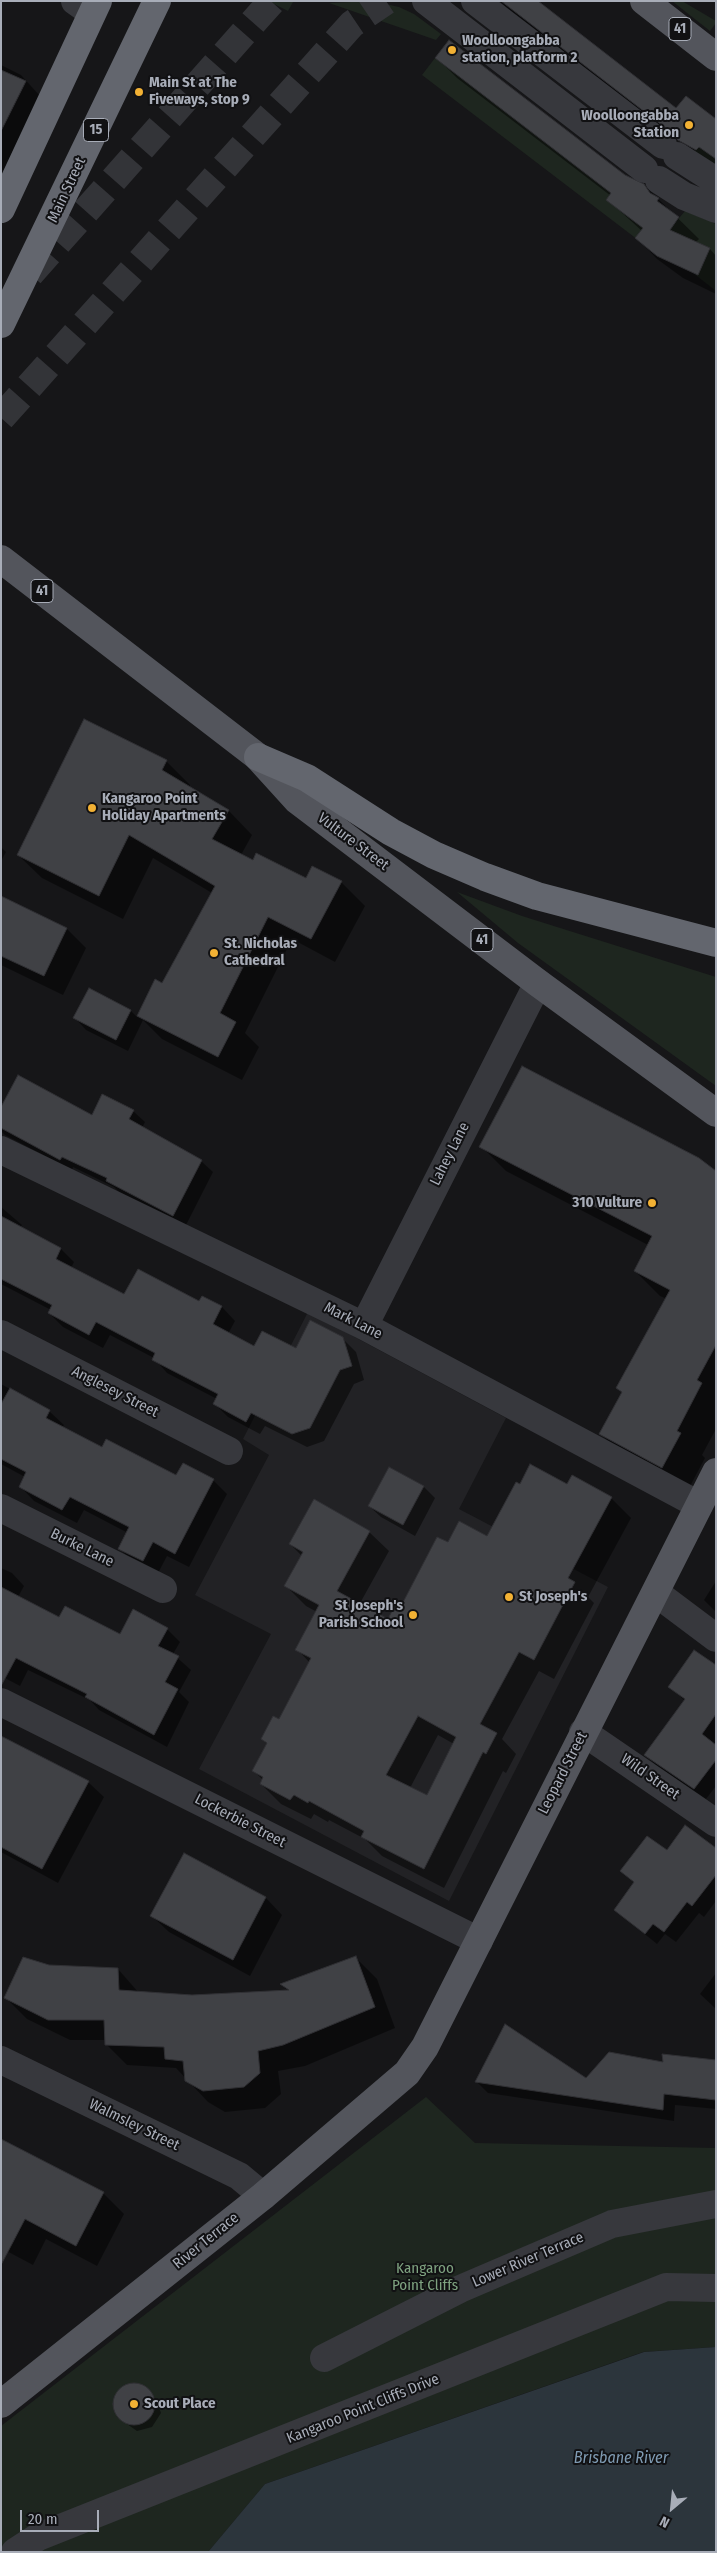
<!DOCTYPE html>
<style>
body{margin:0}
#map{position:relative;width:717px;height:2553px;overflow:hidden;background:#161618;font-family:"Fira Sans Condensed",sans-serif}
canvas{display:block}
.frame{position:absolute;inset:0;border:2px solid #a8adb8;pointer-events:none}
.north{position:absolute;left:647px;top:2483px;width:50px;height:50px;-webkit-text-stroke:4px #111113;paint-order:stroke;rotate:208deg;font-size:14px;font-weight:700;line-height:20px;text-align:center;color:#a8adb8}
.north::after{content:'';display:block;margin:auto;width:18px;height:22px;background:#a8adb8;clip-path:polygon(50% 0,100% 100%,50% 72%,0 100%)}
.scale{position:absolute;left:20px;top:2510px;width:79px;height:22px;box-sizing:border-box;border:2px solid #a8adb8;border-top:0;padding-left:6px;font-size:15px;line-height:18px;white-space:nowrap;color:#a8adb8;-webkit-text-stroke:4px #111113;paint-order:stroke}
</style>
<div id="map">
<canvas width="717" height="2553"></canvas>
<div class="frame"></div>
<div class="north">N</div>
<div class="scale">20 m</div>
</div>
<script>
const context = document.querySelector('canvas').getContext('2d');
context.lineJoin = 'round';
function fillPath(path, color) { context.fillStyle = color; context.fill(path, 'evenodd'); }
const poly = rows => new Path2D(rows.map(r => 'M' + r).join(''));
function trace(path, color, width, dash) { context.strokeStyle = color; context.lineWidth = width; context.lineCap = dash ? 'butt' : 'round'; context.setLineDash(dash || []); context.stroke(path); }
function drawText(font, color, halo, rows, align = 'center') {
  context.font = font + ' "Fira Sans Condensed",sans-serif'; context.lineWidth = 4; context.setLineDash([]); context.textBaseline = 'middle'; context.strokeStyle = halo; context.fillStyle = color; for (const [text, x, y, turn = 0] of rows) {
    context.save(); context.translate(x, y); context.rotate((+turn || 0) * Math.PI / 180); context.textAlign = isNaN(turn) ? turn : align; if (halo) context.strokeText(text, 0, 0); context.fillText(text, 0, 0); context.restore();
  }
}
fillPath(poly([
 [308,1312,506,1418,459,1509,608,1587,449,1901,199,1769,271,1634,195,1595,269,1455,243,1439]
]), '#222225');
fillPath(poly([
 [268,1,291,1,293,2,288,11],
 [372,1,399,7,414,14,441,34,436,40,329,3],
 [672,1,682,1,716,21,716,23,710,31],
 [435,58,611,193,606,200,665,235,685,211,716,224,716,291,693,273,663,259,422,75],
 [699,147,716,159,716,166,693,153],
 [457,892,522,916,716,977,716,1086,518,943],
 [426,2097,475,2143,716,2148,716,2347,643,2352,265,2484,208,2552,1,2552,1,2426]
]), '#1e261f');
fillPath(poly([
 [716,2347,716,2552,208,2552,265,2484,644,2352]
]), '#2c353c');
fillPath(poly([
 [500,1,536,1,676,109,716,120,716,169,510,12],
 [437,58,624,176,644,185,699,239,695,243,710,249,716,256,716,294,683,278,657,259,637,238,642,231,608,200,611,196,457,78],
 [1,65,21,75,40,96,1,175],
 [166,761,190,785,189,788,229,811,252,835,241,855,306,879,341,882,365,906,335,962,292,939,245,1033,259,1047,242,1080,162,1039,143,1020,128,1051,86,1030,75,1018,131,1011,137,1017,156,981,163,985,212,893,153,858,123,919,42,878,18,855],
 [1,847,6,852,1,861],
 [1,897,67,929,86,948,63,995,1,965],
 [1,1110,93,1116,133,1111,145,1122,142,1128,201,1161,213,1172,185,1227,119,1192,114,1187,73,1167,72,1170,5,1135,1,1131],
 [481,1146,716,1172,716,1429,702,1455,705,1458,687,1492,626,1459,601,1434,622,1393,617,1388,667,1299,660,1296,635,1271,648,1245,506,1171],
 [1,1207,22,1225,20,1228,61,1249,74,1262,71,1268,125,1296,200,1302,202,1297,222,1307,235,1321,228,1334,255,1348,297,1350,342,1338,356,1352,364,1380,354,1384,324,1441,307,1447,265,1426,260,1434,228,1417,214,1403,217,1399,167,1373,154,1358,110,1335,103,1348,63,1327,49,1313,51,1310,1,1284],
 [1,1384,49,1411,64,1425,62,1428,102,1449,177,1476,213,1480,227,1494,189,1567,167,1556,157,1575,134,1563,120,1549,128,1533,84,1510,77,1523,34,1501,20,1486,25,1477,1,1464],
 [390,1468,424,1487,435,1498,415,1536,381,1517,369,1506],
 [520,1485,568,1485,611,1498,631,1518,588,1597,594,1603,554,1679,539,1671,502,1739,516,1754,506,1773,503,1771,444,1888,382,1856,365,1839,329,1820,328,1822,314,1814,311,1819,281,1804,261,1784,263,1780,254,1771,268,1745,262,1739,279,1721,310,1663,297,1649,317,1612,306,1606,286,1586,302,1556,290,1544,369,1532,389,1551,359,1605,388,1620,399,1611,448,1544,488,1537],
 [438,1735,454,1744,428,1797,410,1788],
 [1,1568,12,1573,24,1586,18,1597,60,1618,120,1635,167,1629,180,1642,173,1654,191,1670,179,1692,189,1702,167,1747,99,1710,90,1700,28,1670,20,1686,1,1676],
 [716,1581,716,1612,704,1600],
 [716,1666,716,1742,714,1745,716,1746,716,1786,706,1799,657,1766,645,1755,685,1701,670,1686],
 [1,1737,88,1782,104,1797,58,1883,1,1852],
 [716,1849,716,1901,704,1917,699,1913,676,1942,665,1934,657,1944,615,1910,635,1884,622,1871,667,1852],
 [184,1855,266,1898,282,1915,250,1976,169,1932,152,1916],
 [356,1958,377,1979,395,2028,305,2066,278,2071,281,2094,265,2108,225,2112,208,2102,176,2068,127,2065,106,2044,106,2040,70,2040,27,2019,5,1997,49,1966,118,1969,139,1993,192,1996,288,1991,282,1985],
 [716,1973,716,2009,700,1994],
 [716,2062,716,2109,675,2105,674,2121,488,2093,477,2082,586,2079,664,2063],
 [1,2140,103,2193,124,2214,97,2266,46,2239,33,2265,1,2248],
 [136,2384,156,2399,161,2413,152,2427,137,2431,117,2417,113,2403,121,2388]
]), '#0007');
const building = poly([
 [501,1,538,1,676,108,686,96,716,119,716,159,699,147,696,150,678,140,672,133,501,1],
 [449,40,625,175,644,184,650,193,659,198,657,201,679,217,670,230,710,248,698,275,657,256,635,238,643,228,606,200,611,193,435,58,449,40],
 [1,70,26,81,1,131,1,70],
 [84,719,167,760,162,770,229,810,212,839,253,860,256,853,306,878,312,866,342,881,311,939,268,917,220,1013,236,1022,218,1057,137,1016,155,979,162,983,215,886,129,835,99,896,17,855,84,719],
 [1,896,67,928,44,976,1,956,1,896],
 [89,988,131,1010,116,1040,73,1018,89,988],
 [522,1066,699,1158,716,1171,716,1345,697,1380,702,1383,677,1431,681,1433,662,1468,599,1434,622,1392,616,1388,670,1290,634,1271,652,1236,479,1147,522,1066],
 [18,1075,92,1115,102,1094,134,1110,129,1119,202,1160,173,1216,106,1181,107,1178,62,1157,60,1160,1,1128,1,1107,18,1075],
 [1,1216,61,1248,56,1259,124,1294,138,1269,199,1301,202,1296,222,1306,213,1324,254,1346,262,1331,296,1348,310,1320,343,1337,352,1366,340,1370,310,1428,292,1434,251,1413,246,1422,213,1404,218,1394,152,1360,155,1353,96,1322,89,1335,48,1313,52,1305,1,1279,1,1216],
 [10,1388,50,1410,46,1418,102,1447,106,1439,176,1475,183,1463,214,1479,175,1554,153,1542,143,1561,118,1549,129,1527,70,1497,62,1510,19,1487,26,1472,1,1459,1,1404,10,1388],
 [530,1464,567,1484,572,1475,612,1497,568,1578,575,1582,534,1660,519,1652,480,1724,497,1733,486,1754,483,1752,424,1869,361,1837,364,1831,309,1801,308,1803,294,1795,290,1800,260,1784,263,1777,252,1771,267,1743,261,1739,273,1716,279,1719,311,1658,295,1650,319,1605,284,1586,303,1552,289,1544,314,1499,370,1531,337,1591,388,1619,394,1607,399,1610,437,1537,448,1542,459,1521,487,1536,516,1482,520,1484,530,1464],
 [418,1716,456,1737,427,1795,386,1775,418,1716],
 [389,1467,424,1486,403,1525,368,1506,389,1467],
 [1,1587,59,1617,65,1606,120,1634,133,1609,168,1628,158,1646,179,1656,165,1682,178,1689,154,1735,85,1697,87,1694,16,1658,1,1686,1,1587],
 [694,1650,716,1665,716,1714,702,1734,716,1745,716,1760,694,1789,644,1755,685,1699,668,1687,694,1650],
 [1,1736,89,1781,42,1869,1,1847,1,1736],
 [685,1825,716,1848,716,1875,692,1906,687,1902,664,1932,653,1924,645,1934,614,1910,634,1882,620,1871,647,1836,667,1850,685,1825],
 [184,1853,266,1897,233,1960,150,1916,184,1853],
 [356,1956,375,2007,283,2045,258,2051,260,2073,244,2087,203,2091,185,2081,183,2061,165,2059,164,2047,105,2045,104,2020,48,2020,4,1998,23,1957,49,1965,118,1968,119,1990,192,1995,289,1990,280,1984,356,1956],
 [505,2024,586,2078,609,2052,663,2062,662,2054,716,2060,716,2100,664,2094,663,2110,475,2082,505,2024],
 [1,2139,104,2192,76,2246,25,2219,1,2265,1,2139],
 '113 2404a21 21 0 1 1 42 0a21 21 0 1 1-42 0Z'
]);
fillPath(building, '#404145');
trace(building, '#303034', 1);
trace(poly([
 [30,274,272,1],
 [1,418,352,24,386,1]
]), '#333438', 28, [28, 14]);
trace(poly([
 [75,1,92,13],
 [426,1,644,169],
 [475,1,663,145],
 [677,156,716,181],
 [659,180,684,196,716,209],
 [1,1150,364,1326,699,1505],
 [364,1326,538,983],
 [1,1334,229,1451],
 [1,1508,163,1589],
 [656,1593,716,1638],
 [1,1702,479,1941],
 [583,1732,716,1823],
 [1,2060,239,2176,263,2196],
 [324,2358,460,2289,612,2224,716,2204],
 [15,2552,38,2537,666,2287,716,2288]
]), '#37383d', 28);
trace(poly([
 [644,1,716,57],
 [1,559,258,757,297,800,538,983,716,1113],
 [1,2404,263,2196,407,2073,425,2047,716,1472]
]), '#53555c', 28);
trace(poly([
 [1,209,98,1],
 [1,324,157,1],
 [258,757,307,778,391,832,434,855,485,877,537,896,716,943]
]), '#63666e', 28);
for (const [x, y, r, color] of [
 [452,50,5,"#f2b134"],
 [139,92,5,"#f2b134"],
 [689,125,5,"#f2b134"],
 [92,808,5,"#f2b134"],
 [214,953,5,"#f2b134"],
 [652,1203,5,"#f2b134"],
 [509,1597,5,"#f2b134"],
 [413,1615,5,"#f2b134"],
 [134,2404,5,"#f2b134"]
]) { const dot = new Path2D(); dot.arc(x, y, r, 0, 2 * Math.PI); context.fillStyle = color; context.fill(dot); trace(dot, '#111113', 2); }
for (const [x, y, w] of [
 [680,29,22],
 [96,130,25],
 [42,591,22],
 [482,940,22]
]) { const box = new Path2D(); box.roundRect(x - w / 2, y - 11.5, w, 23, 4); context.fillStyle = '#111113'; context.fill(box); trace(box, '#a8adb8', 1); }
drawText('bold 14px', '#a8adb8', null, [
 ["41",680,29],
 ["15",96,130],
 ["41",42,591],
 ["41",482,940]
]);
drawText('bold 15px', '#a8adb8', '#111113', [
 ["Woolloongabba",462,41],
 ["station, platform 2",462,58],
 ["Main St at The",149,83],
 ["Fiveways, stop 9",149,100],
 ["Woolloongabba",679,116,"right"],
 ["Station",679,133,"right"],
 ["Kangaroo Point",102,799],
 ["Holiday Apartments",102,816],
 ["St. Nicholas",224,944],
 ["Cathedral",224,961],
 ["310 Vulture",642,1203,"right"],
 ["St Joseph's",519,1597],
 ["St Joseph's",403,1606,"right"],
 ["Parish School",403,1623,"right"],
 ["Scout Place",144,2404]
], 'left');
drawText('15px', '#a8adb8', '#111113', [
 ["Main Street",67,190,-65],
 ["Vulture Street",353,842,37],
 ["Lahey Lane",450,1154,-63],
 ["Mark Lane",353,1321,27],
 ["Anglesey Street",115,1392,27],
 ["Burke Lane",82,1548,26],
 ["Leopard Street",563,1773,-63],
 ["Wild Street",650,1777,35],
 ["Lockerbie Street",240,1821,27],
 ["Walmsley Street",134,2125,26],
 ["River Terrace",206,2241,-39],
 ["Lower River Terrace",528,2260,-23],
 ["Kangaroo Point Cliffs Drive",363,2409,-22]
]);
drawText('15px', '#7fa381', '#111113', [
 ["Kangaroo",425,2269],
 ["Point Cliffs",425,2286]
]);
drawText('italic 16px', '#7f9bb3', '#111113', [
 ["Brisbane River",621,2459]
]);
</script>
